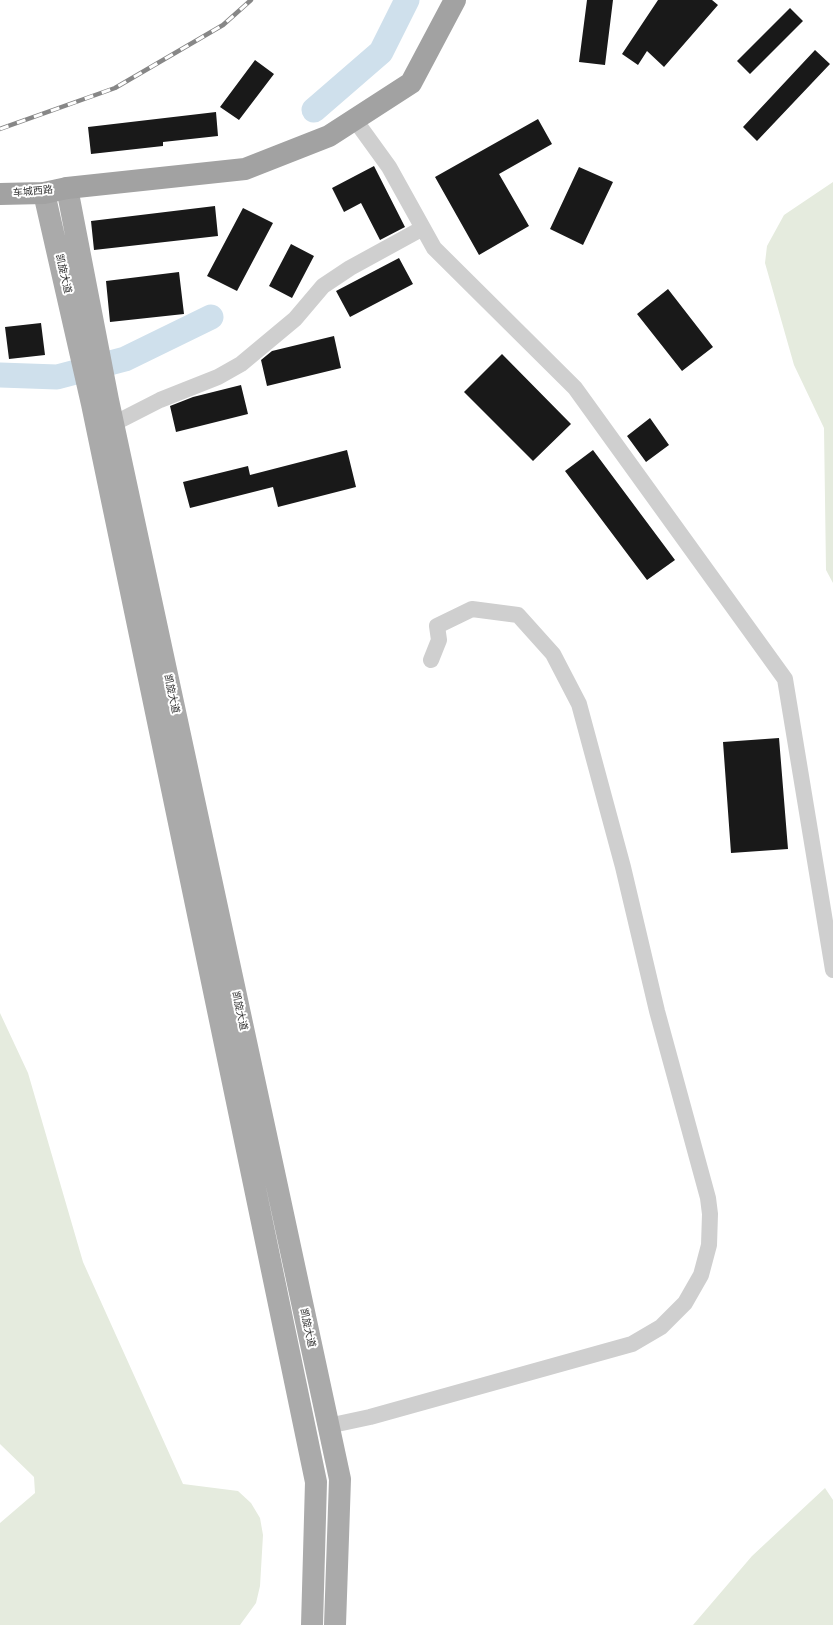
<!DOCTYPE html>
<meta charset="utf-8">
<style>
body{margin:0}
canvas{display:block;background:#fff}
</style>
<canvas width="833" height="1625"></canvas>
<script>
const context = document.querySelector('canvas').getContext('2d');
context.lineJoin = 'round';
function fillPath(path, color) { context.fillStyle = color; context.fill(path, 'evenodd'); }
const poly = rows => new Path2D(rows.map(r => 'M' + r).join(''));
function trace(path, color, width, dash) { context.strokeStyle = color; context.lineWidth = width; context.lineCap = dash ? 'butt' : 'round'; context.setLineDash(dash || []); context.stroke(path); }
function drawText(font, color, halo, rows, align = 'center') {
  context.font = font + ' "Titillium Web","Noto Sans SC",sans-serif'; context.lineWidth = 4; context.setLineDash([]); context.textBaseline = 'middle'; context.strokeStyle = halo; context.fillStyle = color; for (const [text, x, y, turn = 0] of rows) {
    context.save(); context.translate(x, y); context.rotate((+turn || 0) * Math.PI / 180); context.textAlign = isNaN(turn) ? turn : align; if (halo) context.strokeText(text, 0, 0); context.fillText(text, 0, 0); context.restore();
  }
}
fillPath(poly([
 [833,182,833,583,826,570,824,428,794,365,765,263,767,246,784,215],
 [0,1013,28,1073,83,1262,183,1484,238,1491,251,1503,260,1518,263,1535,260,1586,256,1603,240,1625,0,1625,0,1523,35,1493,34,1477,0,1444],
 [825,1488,833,1500,833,1625,693,1625,752,1556]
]), '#e5ebde');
trace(poly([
 [314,110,381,52,407,0],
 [0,375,57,377,125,359,211,317]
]), '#cfe0ec', 25);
fillPath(poly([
 [587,0,613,0,605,65,579,62],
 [658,0,712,0,718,5,664,67,647,51,638,65,622,54],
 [790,8,803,21,750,74,737,61],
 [815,50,830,64,757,141,743,127],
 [255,60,274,74,239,120,220,107],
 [216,112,218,136,163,142,163,146,91,154,88,127],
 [538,119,552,144,499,174,529,226,479,255,435,177],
 [374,166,405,227,380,240,361,203,344,212,332,188],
 [579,167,613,182,583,245,550,229],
 [215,206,218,236,94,250,91,221],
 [243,208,273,223,237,291,207,276],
 [291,244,314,256,292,298,269,286],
 [399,258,413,284,350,317,336,291],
 [179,272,184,314,110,322,106,281],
 [668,289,713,347,682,371,637,314],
 [41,323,45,355,9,359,5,327],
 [334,336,341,368,267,386,261,360,272,351],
 [502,354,571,424,533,461,464,392],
 [241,385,248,414,176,432,170,406,193,397],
 [650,418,669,445,646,462,627,436],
 [347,450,356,487,278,507,273,487,190,508,183,482,248,466,250,475],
 [593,450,675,560,647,580,565,471],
 [779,738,788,849,731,853,723,742]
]), '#191919');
trace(poly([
 [355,120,389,167,434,248,575,388,785,679,833,970],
 [113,424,160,400,218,377,241,364,295,319,323,286,350,268,423,228],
 [328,1426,370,1417,632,1344,661,1327,685,1303,701,1275,709,1245,710,1214,708,1198,657,1011,623,867,579,704,553,654,518,615,472,609,437,626,439,640,431,660]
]), '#cfcfcf', 16);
trace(poly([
 [67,188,108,400,340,1479,335,1625],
 [44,193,92,404,316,1482,312,1625]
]), '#aaa', 22);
trace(poly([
 [0,194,44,193,67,188,245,169,329,136,411,83,455,0]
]), '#a2a2a2', 22);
const rail = poly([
 [0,129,115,88,223,25,251,0]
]);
trace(rail, '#878787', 4.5);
trace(rail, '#fff', 3, [9]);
drawText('10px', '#323232', '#fff', [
 ["车城西路",33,192,-5],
 ["凯旋大道",63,274,77],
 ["凯旋大道",171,694,78],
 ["凯旋大道",239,1011,78],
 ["凯旋大道",307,1328,78]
]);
</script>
